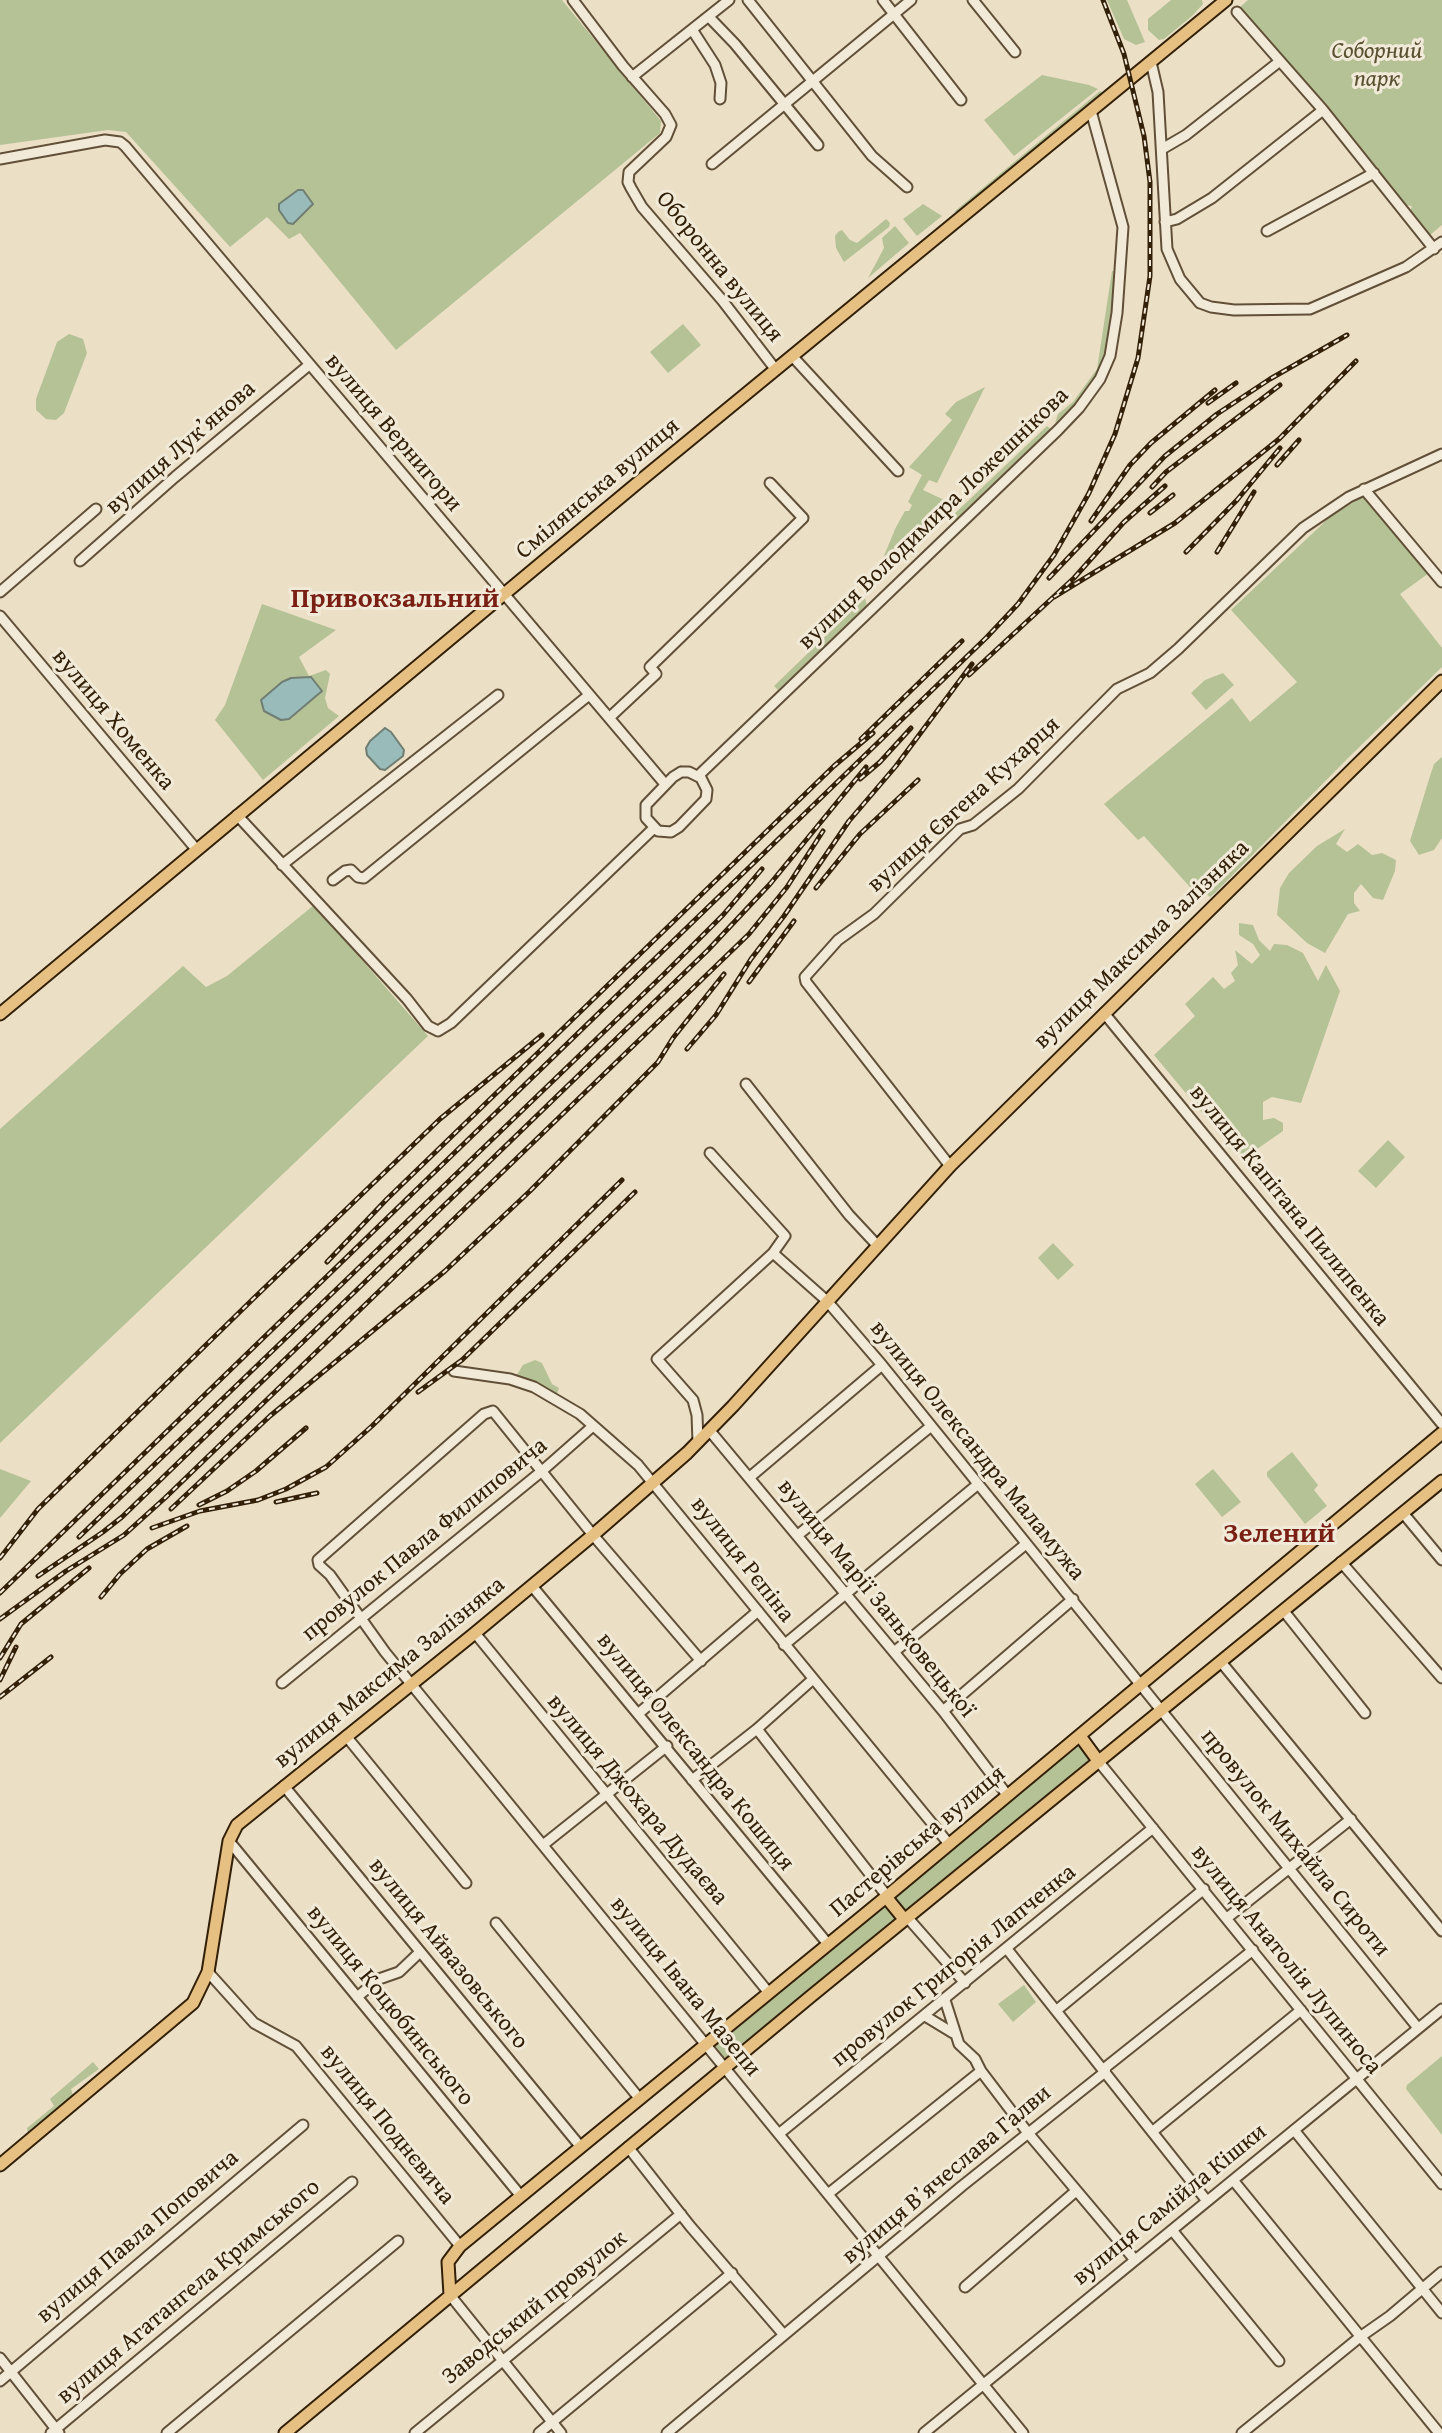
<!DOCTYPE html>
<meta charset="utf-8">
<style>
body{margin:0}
canvas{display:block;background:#ebdfc5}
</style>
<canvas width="1442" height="2433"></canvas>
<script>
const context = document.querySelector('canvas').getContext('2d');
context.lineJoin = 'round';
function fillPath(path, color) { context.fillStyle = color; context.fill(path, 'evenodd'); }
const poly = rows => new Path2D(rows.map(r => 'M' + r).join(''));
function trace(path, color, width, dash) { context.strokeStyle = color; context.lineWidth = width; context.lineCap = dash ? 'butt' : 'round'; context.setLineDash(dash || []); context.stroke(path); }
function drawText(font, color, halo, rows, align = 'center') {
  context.font = font + ' "Gentium Book Plus",serif'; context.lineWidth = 6; context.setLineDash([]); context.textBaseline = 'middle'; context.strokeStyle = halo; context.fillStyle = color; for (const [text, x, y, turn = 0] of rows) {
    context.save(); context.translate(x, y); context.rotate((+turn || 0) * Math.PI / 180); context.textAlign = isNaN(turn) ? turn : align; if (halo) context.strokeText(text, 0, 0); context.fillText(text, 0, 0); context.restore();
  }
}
fillPath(poly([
 [0,0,562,0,661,121,660,133,396,350,300,233,289,239,267,217,230,247,126,132,108,130,0,145],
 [1107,0,1127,0,1145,42,1136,45,1124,39],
 [1171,0,1202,0,1203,4,1192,16,1164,39,1159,40,1148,30,1148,19],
 [1248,0,1442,0,1442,225,1430,235,1410,212,1412,206,1405,205,1238,9],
 [1042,75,1089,85,1098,89,1014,156,984,120],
 [1100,91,1103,94,958,214,955,211],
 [923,204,942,216,917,236,903,219],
 [886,219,890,223,889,227,844,262,836,248,835,236,838,232,842,230,850,240,857,243],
 [895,226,909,243,868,278,884,248,882,238],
 [1112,271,1117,272,1104,358,1094,379,1079,401,1055,423,1058,414,1073,402,1097,369],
 [683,324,701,345,668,373,650,352],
 [69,334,83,339,87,353,64,413,56,420,46,419,36,410,36,399,57,342],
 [985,387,937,483,929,480,923,490,955,505,888,573,878,570,896,527,905,511,909,511,912,505,908,502,922,475,909,467,952,420,945,414,956,402],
 [1047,426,1051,429,956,520,950,518],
 [1364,496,1429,573,1400,594,1442,648,1442,667,1350,756,1215,893,1210,897,1203,891,1198,896,1144,836,1138,840,1104,804,1232,698,1250,722,1297,682,1231,610,1331,516],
 [865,598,867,606,778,690,774,686],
 [262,604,336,630,299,657,309,676,326,670,330,674,325,698,328,708,339,716,263,780,215,720,225,705],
 [1223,673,1234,685,1206,710,1191,693,1205,680],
 [1442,757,1442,838,1434,850,1419,855,1410,841,1430,776,1434,764],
 [1345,829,1336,844,1347,852,1358,844,1372,855,1382,853,1396,860,1395,871,1383,900,1373,898,1361,884,1354,893,1354,903,1360,911,1348,914,1325,953,1307,943,1277,915,1280,888,1289,873,1317,846],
 [314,905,428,1036,0,1443,0,1129,183,966,206,987,227,976],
 [1239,923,1253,925,1259,940,1270,951,1274,944,1287,945,1303,953,1318,981,1326,965,1340,991,1301,1103,1272,1097,1263,1102,1263,1120,1274,1118,1283,1123,1283,1131,1247,1156,1235,1152,1154,1055,1195,1016,1185,1004,1213,977,1224,989,1235,981,1231,973,1238,965,1235,950,1252,964,1260,955,1253,944,1239,935],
 [1388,1140,1405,1157,1376,1188,1358,1171],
 [1053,1243,1074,1265,1058,1280,1038,1258],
 [535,1360,542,1363,552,1384,559,1388,557,1394,539,1384,516,1376,523,1365],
 [1292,1452,1318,1485,1314,1490,1327,1506,1305,1524,1267,1476,1267,1472],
 [0,1469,31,1481,0,1518],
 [1213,1469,1241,1502,1222,1517,1195,1484],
 [1080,1744,1092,1761,907,1912,902,1910,894,1900,894,1894],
 [883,1904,888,1905,898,1920,729,2058,722,2057,714,2044],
 [1024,1985,1036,2002,1013,2022,998,2004],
 [1442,2056,1442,2135,1406,2089,1407,2085],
 [93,2062,99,2069,71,2089,73,2095,59,2107,55,2115,28,2134,27,2128,54,2106,50,2099]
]), '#b5c296');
const water = poly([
 [298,190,303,190,313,204,293,224,288,223,279,210,279,204,298,190],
 [311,677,322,691,289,719,281,720,264,711,261,700,282,682,291,678,311,677],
 [385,728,391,732,404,750,403,756,385,770,380,769,367,755,366,748,370,741,385,728]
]);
fillPath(water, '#99bcba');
trace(water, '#707e73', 2);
const minor = poly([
 [573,0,623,66,665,114,671,125,666,137,629,172,628,182,631,188,642,207,722,300,776,370],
 [748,0,872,156,907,187],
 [883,0,961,100],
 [973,0,1015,52],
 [1237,12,1323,110,1434,249],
 [709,17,735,44,818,145],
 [693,31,715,65,721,83,720,99],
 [1151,62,1158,92,1167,249,1180,279,1200,303,1211,307,1234,310,1310,309,1406,267,1442,242],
 [632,77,729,0],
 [1162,149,1186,135,1280,61],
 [0,159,105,140,120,142,125,146,665,784],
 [712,164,911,0],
 [1165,222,1177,219,1212,198,1323,110],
 [1267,231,1374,173],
 [793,357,898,471],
 [1364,489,1442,582],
 [80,561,175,477,309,365],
 [0,592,96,509],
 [0,616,196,849],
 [609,718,656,674,650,667,803,518,770,483],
 [681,772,689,772,701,778,707,790,706,799,679,827,671,832,658,831,646,818,646,805,673,777,681,772],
 [698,776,1058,430,1079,408,1100,379,1110,356,1117,313,1123,227,1091,111],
 [237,815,407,999,428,1026,438,1031,451,1023,654,828],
 [282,865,498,695],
 [333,880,345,871,351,870,358,877,364,878,589,695],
 [1104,1013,1442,1424],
 [746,1084,849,1215,877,1245],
 [950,1166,806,982,805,977,838,940,874,914,960,829,973,825,1018,789,1117,689,1150,673,1178,649,1303,528,1349,497,1442,454],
 [773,1253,827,1301,882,1365,1418,2028],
 [454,1371,510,1379,534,1387,580,1414,638,1465,949,1844],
 [710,1431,943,1711,1008,1796],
 [698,1442,697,1415,693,1400,657,1359,773,1253,785,1236,710,1153],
 [750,1477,882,1365],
 [1403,1513,1442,1560],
 [798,1535,930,1427],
 [1341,1562,1442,1678],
 [532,1586,828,1944],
 [1283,1610,1365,1713],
 [475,1633,769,1993],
 [784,1645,977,1485],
 [894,1652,1026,1544],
 [701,1661,593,1535,493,1411,484,1414,318,1560,319,1565,330,1575,385,1652,1023,2433],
 [1221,1662,1442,1931],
 [282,1683,542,1471,593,1426],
 [943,1711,1073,1599],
 [638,1714,758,1611],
 [757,1729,887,1896],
 [346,1736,466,1883],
 [1099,1762,1442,2184],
 [692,1780,757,1729,812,1680],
 [284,1786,580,2146],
 [229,1841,520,2195],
 [543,1845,667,1746],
 [907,1917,965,1983],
 [1227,1918,1351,1819],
 [496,1923,639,2098],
 [1007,1949,1207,2201],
 [208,1972,254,2023,296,2046,460,2246],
 [357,1997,379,1979,399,1972,420,1952],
 [945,2000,959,2044,975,2059,981,2071,1028,2133,1135,2260],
 [1057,2010,1204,1889],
 [925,2016,953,2033],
 [1294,2130,1442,2313],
 [1152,2132,1301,2010],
 [780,2133,1153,1828],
 [628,2147,690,2226,784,2335],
 [1233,2180,1439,2433],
 [828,2194,981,2071],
 [1172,2230,1279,2361],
 [965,2287,1076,2191],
 [450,2295,561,2433],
 [0,2358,59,2433],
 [0,2381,303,2125],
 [51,2433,352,2182],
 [167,2433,398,2241],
 [415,2433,681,2214],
 [539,2433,732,2273],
 [667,2433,962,2186,1105,2072,1106,2067,1253,1950],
 [924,2433,1442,2009],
 [1242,2433,1360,2337,1390,2316,1442,2272]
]);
const major = poly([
 [0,1014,641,480,1226,0],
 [1080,1736,1099,1762],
 [886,1897,904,1919],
 [0,2165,193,2003,208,1972,229,1841,237,1825,475,1633,593,1535,687,1453,733,1406,950,1166,1442,681],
 [450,2295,448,2262,460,2246,886,1897,1442,1433],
 [285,2433,810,1997,1442,1481]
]);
trace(minor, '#615037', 13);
trace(major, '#332008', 15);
trace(minor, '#f2ead9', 9);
trace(major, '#e6c082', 11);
const rail = poly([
 [1208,403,1236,383],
 [1277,465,1299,440],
 [1152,487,1166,472,1280,385],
 [1150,513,1173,495],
 [1091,521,1130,465,1151,443,1215,390],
 [1186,552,1237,500,1280,448],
 [1217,552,1254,492],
 [1049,578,1165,456,1217,414,1270,379,1347,335],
 [1054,597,1175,523,1279,439,1356,361],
 [969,675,1074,578,1124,522,1165,486],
 [861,739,962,641],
 [860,779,880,762,911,728],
 [816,888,860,834,918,780],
 [749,982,794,921],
 [687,1049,716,1015,751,959,784,916,849,821,896,766,972,664],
 [327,1262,387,1199,834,766,873,733],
 [418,1392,462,1360,635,1192],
 [276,1502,317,1493],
 [199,1505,227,1491,256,1471,306,1428],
 [171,1509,270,1416,445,1271,530,1191,658,1062,673,1038,724,974],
 [152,1528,200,1511,258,1500,286,1489,326,1467,372,1426,622,1180],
 [79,1537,664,974,723,915,762,869],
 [0,1558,38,1509,253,1299,440,1119,542,1035],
 [38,1576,103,1532,122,1517,708,950,770,884,866,767],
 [0,1593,987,637,1018,604,1054,555,1089,493,1115,434,1138,358,1150,276,1150,182,1144,136,1124,54,1103,0],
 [101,1597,120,1574,147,1549,187,1526],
 [0,1619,66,1571,124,1535,165,1498,749,934,787,887,823,831],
 [0,1658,21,1624,89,1568],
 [0,1680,16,1647],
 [0,1697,51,1657]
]);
trace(rail, '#332008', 5);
trace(rail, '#f2ead9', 2, [6]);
drawText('italic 24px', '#5a5133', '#f2ead9', [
 ["Соборний",1377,52],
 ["парк",1377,80]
]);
drawText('24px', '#332008', '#f2ead9', [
 ["Оборонна вулиця",719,267,51],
 ["вулиця Вернигори",393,433,50],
 ["вулиця Лукʼянова",181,448,-41],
 ["Смілянська вулиця",598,489,-40],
 ["вулиця Володимира Ложешнікова",934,519,-44],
 ["вулиця Хоменка",113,720,50],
 ["вулиця Євгена Кухарця",964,805,-42],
 ["вулиця Максима Залізняка",1142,945,-44],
 ["вулиця Капітана Пилипенка",1289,1206,51],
 ["вулиця Олександра Маламужа",977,1451,51],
 ["провулок Павла Филиповича",425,1540,-39],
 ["вулиця Рєпіна",742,1560,52],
 ["вулиця Марії Заньковецької",876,1599,51],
 ["вулиця Максима Залізняка",390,1673,-39],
 ["вулиця Олександра Кошиця",695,1752,51],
 ["вулиця Джохара Дудаєва",637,1800,50],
 ["Пастерівська вулиця",918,1842,-40],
 ["провулок Михайла Сироти",1295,1843,51],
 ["вулиця Айвазовського",448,1954,51],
 ["вулиця Анатолія Лупиноса",1286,1960,51],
 ["провулок Григорія Лапченка",954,1966,-39],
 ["вулиця Івана Мазепи",685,1987,51],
 ["вулиця Коцюбинського",390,2006,51],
 ["вулиця Поднєвича",387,2125,51],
 ["вулиця Вʼячеслава Галви",947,2175,-40],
 ["вулиця Самійла Кішки",1170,2205,-39],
 ["вулиця Павла Поповича",138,2237,-40],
 ["вулиця Агатангела Кримського",189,2292,-40],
 ["Заводський провулок",535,2308,-39]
]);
drawText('bold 28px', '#7a1f14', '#f2ead9', [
 ["Привокзальний",395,600],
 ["Зелений",1279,1535]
]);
</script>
